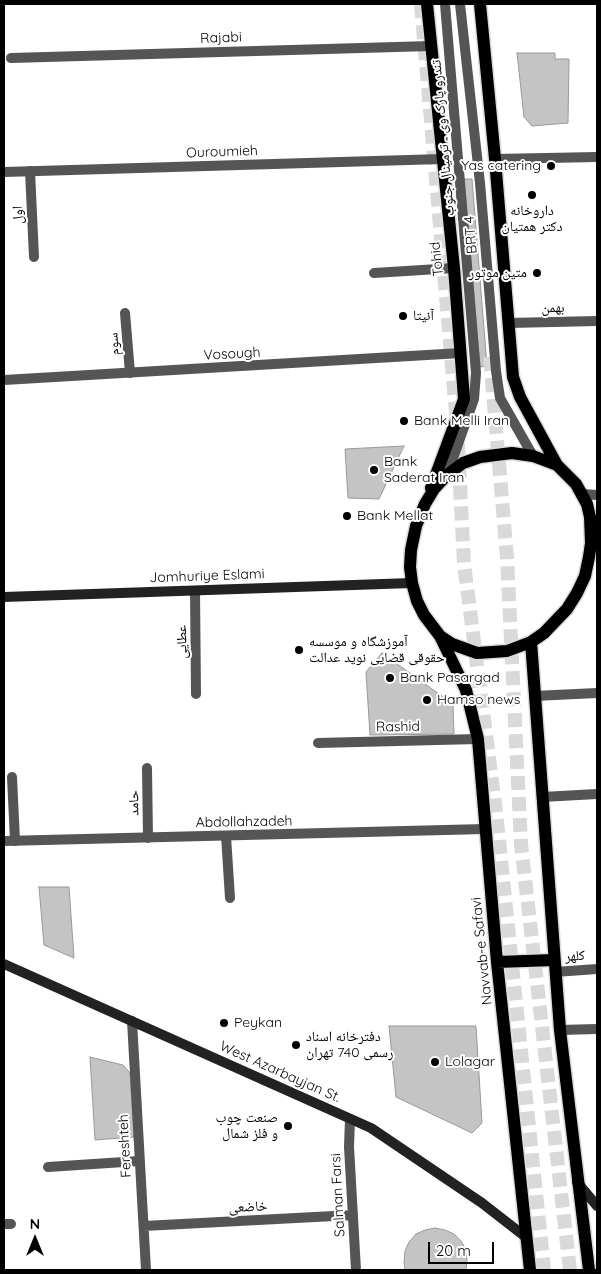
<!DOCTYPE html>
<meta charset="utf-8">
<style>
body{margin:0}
#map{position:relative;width:601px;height:1274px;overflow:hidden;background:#fff;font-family:Quicksand,sans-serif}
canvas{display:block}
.frame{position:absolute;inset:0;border:5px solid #000;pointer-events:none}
.north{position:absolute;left:10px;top:1214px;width:50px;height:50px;-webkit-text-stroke:4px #fff;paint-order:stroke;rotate:0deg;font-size:14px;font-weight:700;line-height:20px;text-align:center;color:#000}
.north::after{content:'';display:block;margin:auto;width:18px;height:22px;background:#000;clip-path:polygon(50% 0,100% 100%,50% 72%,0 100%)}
.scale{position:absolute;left:428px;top:1242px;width:66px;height:22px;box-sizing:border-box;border:2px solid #000;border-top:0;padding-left:6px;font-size:15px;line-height:18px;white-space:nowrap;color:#000;-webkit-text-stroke:4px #fff;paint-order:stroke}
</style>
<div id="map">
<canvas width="601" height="1274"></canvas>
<div class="frame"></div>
<div class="north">N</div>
<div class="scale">20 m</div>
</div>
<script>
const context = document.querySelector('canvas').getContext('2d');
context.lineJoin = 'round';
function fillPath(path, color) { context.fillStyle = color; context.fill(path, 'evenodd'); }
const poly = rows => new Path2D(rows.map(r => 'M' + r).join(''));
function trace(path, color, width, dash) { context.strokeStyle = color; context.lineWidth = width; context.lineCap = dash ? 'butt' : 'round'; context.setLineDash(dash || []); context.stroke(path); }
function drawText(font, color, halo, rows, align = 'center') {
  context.font = font + ' Quicksand,"Noto Naskh Arabic",sans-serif'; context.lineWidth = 4; context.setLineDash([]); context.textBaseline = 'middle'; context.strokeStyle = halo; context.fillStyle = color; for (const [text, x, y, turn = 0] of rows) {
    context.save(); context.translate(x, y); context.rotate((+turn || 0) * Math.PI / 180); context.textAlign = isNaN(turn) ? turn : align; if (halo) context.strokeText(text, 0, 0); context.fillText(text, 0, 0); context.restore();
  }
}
const building = poly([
 [517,53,555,53,555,59,569,59,568,123,532,126,524,117,517,53],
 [464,179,472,179,487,366,480,367,464,179],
 [404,446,379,499,348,498,345,449,404,446],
 [382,653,453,704,454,734,370,735,366,672,382,653],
 [39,887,69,887,74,958,44,945,39,887],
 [389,1026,476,1026,482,1123,472,1133,396,1097,389,1026],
 [90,1057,123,1065,130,1073,134,1137,95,1140,90,1057],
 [435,1228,445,1230,454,1234,461,1241,466,1250,467,1261,466,1270,405,1270,404,1262,405,1251,409,1242,416,1234,425,1230,435,1228]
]);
fillPath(building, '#c4c4c4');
trace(building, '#999', 1);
trace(poly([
 [421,4,457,425,464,564,496,812,544,1270],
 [490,357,507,558,521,844,570,1270]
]), '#d9d9d9', 14, [14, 7]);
const primary = poly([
 [427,4,454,268,464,399,431,488],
 [480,4,495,159,513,377,520,397,557,465],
 [512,453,533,456,557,465,576,484,587,504,590,517,591,543,589,557,585,576,577,593,567,609,544,633,531,642,507,651,477,653,452,644,440,636,424,615,417,601,412,583,410,567,411,550,416,526,425,504,434,489,447,475,463,463,480,457,512,453],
 [440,636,466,690,478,739,497,962,530,1270],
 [531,642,560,1030,589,1270],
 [497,962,554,960]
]);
trace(primary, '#dbdbdb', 15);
trace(poly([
 [445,4,476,373,474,399,447,475],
 [460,4,480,183,496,371,500,398,533,456],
 [30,171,34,257],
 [374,273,454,268],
 [125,313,130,373],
 [509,323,597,321],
 [583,494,597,495],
 [195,591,196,694],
 [534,696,597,693],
 [147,768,148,838],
 [12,777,15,841],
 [542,797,597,794],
 [226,836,230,898],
 [555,972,597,969],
 [48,1167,139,1161],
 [4,1224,11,1224]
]), '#555', 10);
trace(poly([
 [11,58,431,46],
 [4,380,461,353],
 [318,743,478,739],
 [4,841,485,829],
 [132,1021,146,1270],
 [350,1119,349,1147,356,1270],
 [144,1226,353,1215]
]), '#555', 10);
trace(poly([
 [495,159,597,157],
 [4,172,442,159],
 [560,1030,597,1029]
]), '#555', 10);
trace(poly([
 [4,597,412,583],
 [4,964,371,1128,482,1203,527,1238],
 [577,1182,597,1206]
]), '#222', 10);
trace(primary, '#000', 12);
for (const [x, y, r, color] of [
 [551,166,5,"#000"],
 [532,195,5,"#000"],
 [537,273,5,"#000"],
 [403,316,5,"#000"],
 [404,421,5,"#000"],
 [374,470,5,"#000"],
 [347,516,5,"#000"],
 [299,650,5,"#000"],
 [390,678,5,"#000"],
 [427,700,5,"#000"],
 [224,1023,5,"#000"],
 [296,1045,5,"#000"],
 [435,1062,5,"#000"],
 [288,1126,5,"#000"]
]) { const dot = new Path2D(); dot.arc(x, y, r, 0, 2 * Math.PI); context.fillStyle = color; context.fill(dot); trace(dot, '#fff', 2); }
drawText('14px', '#000', '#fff', [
 ["Rajabi",221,38,-2],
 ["تندرو پارک وی ـ ترمینال جنوب",443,138,-95],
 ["Ouroumieh",222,152,-2],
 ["اول",18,215,-92],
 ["BRT 4",471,235,-95],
 ["Tohid",437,259,-96],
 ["بهمن",553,308,-2],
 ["سوم",114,344,-94],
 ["Vosough",232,354,-3],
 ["Jomhuriye Eslami",207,576,-2],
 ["عطایی",182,642,-91],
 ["Rashid",398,727,-1],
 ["حامد",134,803,-91],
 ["Abdollahzadeh",244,822,-1],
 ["Navvab-e Safavi",482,951,-96],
 ["کلهر",575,956,-4],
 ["West Azarbayjan St.",280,1072,24],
 ["Fereshteh",125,1146,-93],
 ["Salman Farsi",338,1195,-93],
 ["خاضعی",248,1207,-3]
]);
drawText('14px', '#000', '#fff', [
 ["Yas catering",541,166,"right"],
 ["داروخانه",532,211,"center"],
 ["دکتر همتیان",532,227,"center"],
 ["متین موتور",527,273,"right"],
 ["آنیتا",413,316],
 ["Bank Melli Iran",414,421],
 ["Bank",384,462],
 ["Saderat Iran",384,478],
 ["Bank Mellat",357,516],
 ["آموزشگاه و موسسه",309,642],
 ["حقوقی قضایی نوید عدالت",309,658],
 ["Bank Pasargad",400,678],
 ["Hamso news",437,700],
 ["Peykan",234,1023],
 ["دفترخانه اسناد",306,1037],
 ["رسمی 740 تهران",306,1053],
 ["Lolagar",445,1062],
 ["صنعت چوب",278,1118,"right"],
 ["و فلز شمال",278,1134,"right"]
], 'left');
</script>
